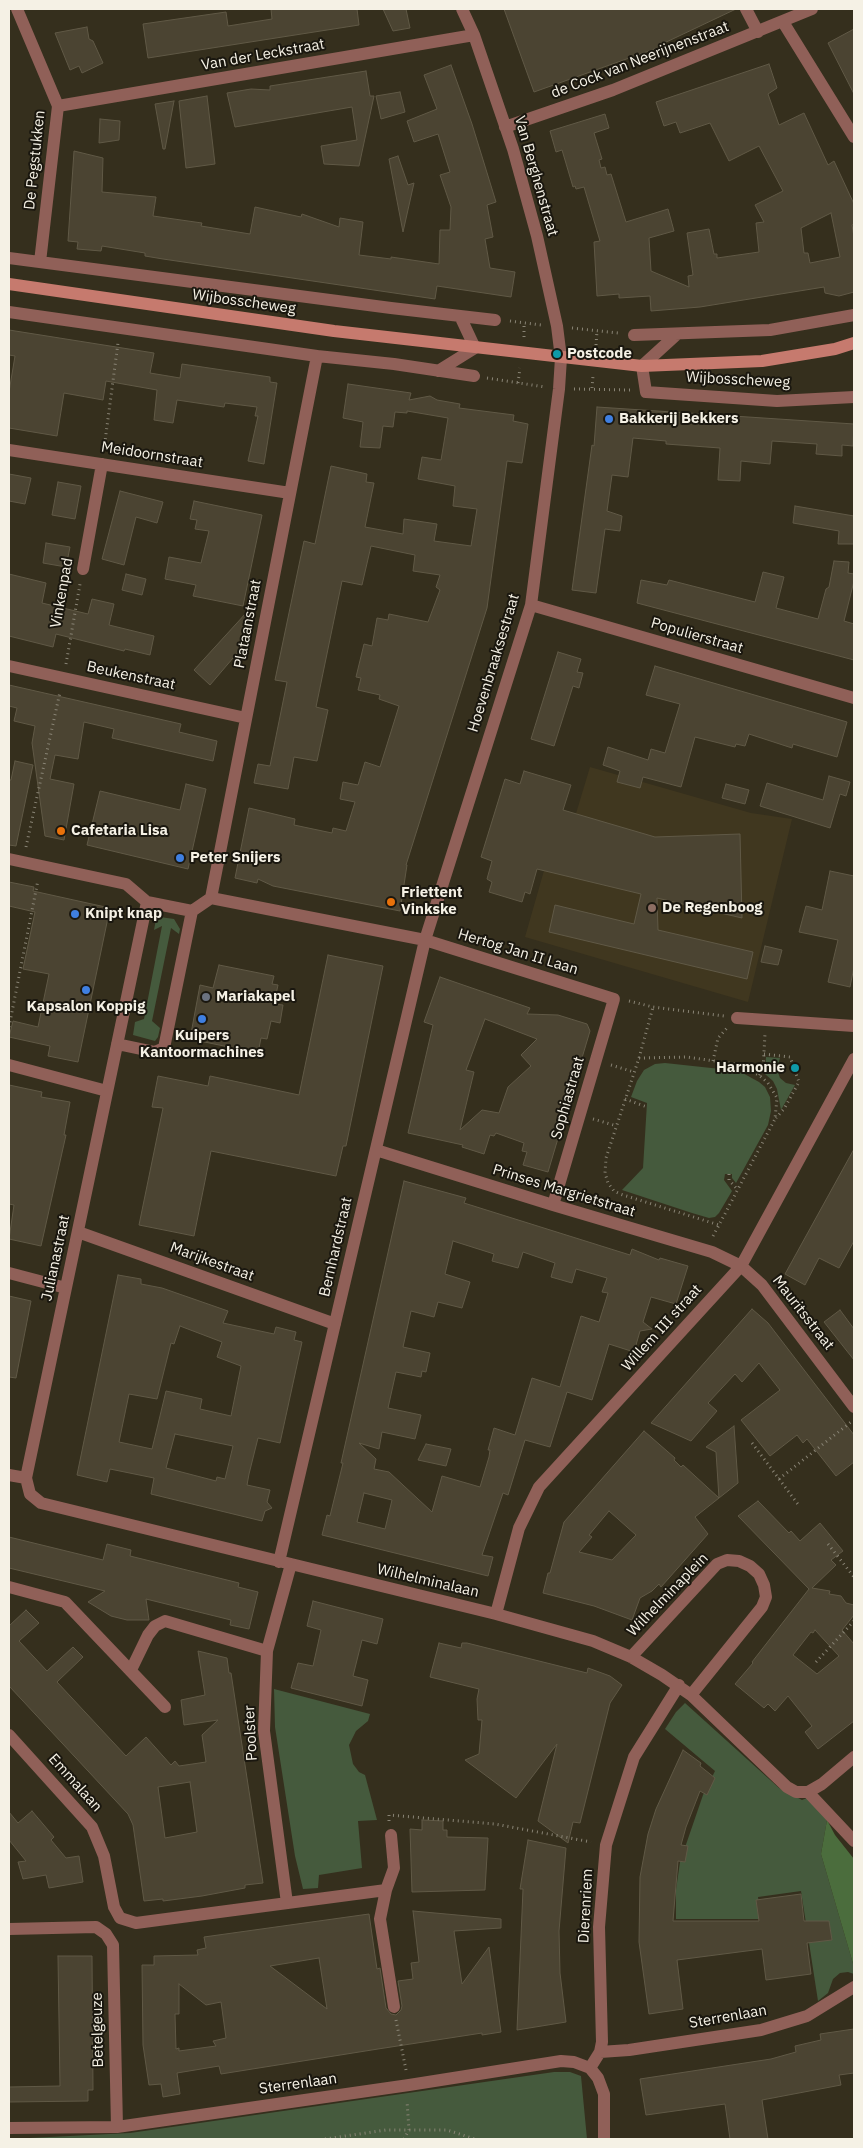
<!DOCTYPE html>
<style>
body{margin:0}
#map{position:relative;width:863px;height:2148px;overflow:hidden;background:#352f1d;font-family:"IBM Plex Sans",sans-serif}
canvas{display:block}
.frame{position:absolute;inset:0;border:10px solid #f5f1e5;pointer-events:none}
</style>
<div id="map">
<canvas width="863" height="2148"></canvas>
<div class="frame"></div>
</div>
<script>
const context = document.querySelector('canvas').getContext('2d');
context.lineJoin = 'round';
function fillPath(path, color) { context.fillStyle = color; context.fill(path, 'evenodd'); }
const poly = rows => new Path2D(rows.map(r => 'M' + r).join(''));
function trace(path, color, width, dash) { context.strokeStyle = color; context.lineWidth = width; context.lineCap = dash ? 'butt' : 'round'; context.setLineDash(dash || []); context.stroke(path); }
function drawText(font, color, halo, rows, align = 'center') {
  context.font = font + ' "IBM Plex Sans",sans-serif'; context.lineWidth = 4; context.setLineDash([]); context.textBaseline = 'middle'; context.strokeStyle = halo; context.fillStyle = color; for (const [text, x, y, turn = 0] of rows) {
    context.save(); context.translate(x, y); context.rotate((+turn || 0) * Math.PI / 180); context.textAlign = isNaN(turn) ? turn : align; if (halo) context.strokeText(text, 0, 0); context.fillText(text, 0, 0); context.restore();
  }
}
fillPath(poly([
 [590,767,751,813,792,819,748,1002,525,937,545,867,559,870]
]), '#40371f');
fillPath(poly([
 [160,917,174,919,180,929,179,934,171,928,152,1021,160,1028,158,1037,155,1041,133,1035,135,1022,144,1019,162,926,154,930,156,919],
 [766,1057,780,1058,777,1069,780,1078,786,1083,795,1085,781,1110,777,1089,773,1081,765,1074],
 [665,1063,739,1071,759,1082,765,1087,770,1097,771,1111,768,1125,736,1183,732,1178,732,1174,725,1174,724,1180,732,1191,719,1213,715,1217,709,1218,692,1213,622,1190,643,1168,647,1103,631,1097,637,1081,644,1070,655,1064],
 [274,1689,370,1714,368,1721,356,1731,349,1745,353,1764,359,1772,365,1775,377,1820,358,1821,362,1868,319,1875,318,1888,303,1889,295,1856,275,1727],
 [685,1703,779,1788,802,1800,807,1798,827,1820,821,1854,854,1967,854,1974,848,1972,840,1973,833,1979,828,1993,818,2001,801,1891,758,1897,761,1919,676,1919,676,1890,680,1862,703,1795,715,1771,665,1729,676,1712],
 [554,2072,570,2072,581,2076,587,2139,9,2139,130,2133]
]), '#455a3d');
fillPath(poly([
 [827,1820,835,1835,854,1859,854,1967,821,1854]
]), '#4b6d3d');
const building = poly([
 [271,9,357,9,359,25,148,58,143,24,226,12,228,26,272,19,271,9],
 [383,9,406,9,410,28,393,31,383,9],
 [504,9,736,9,660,45,660,47,534,92,504,9],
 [87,27,89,39,93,41,103,63,82,73,79,66,70,70,55,33,87,27],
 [854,29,854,94,828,43,854,29],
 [769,64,777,88,768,94,779,125,804,113,828,165,834,161,854,204,854,224,852,225,854,237,854,292,839,296,825,293,824,287,700,307,651,311,650,296,619,298,619,294,597,296,594,242,600,241,584,187,576,189,575,186,573,187,562,150,556,152,550,131,605,114,609,128,594,133,602,159,599,160,601,168,605,167,607,175,611,174,626,222,668,209,674,231,649,238,651,271,689,287,688,276,693,275,687,233,709,229,714,254,717,254,717,258,759,252,756,223,764,222,755,205,783,191,759,146,729,161,710,123,680,133,676,122,664,126,656,102,769,64],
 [831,213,840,257,810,263,808,253,804,253,801,228,831,213],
 [451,65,472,124,496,202,487,205,493,237,485,239,490,268,515,272,511,297,437,286,435,299,163,259,145,256,145,253,102,246,101,251,77,249,78,242,68,241,74,151,103,158,102,192,156,197,153,216,202,223,201,226,250,234,255,207,301,217,302,214,339,227,340,218,363,222,359,255,391,259,391,257,439,264,440,230,450,230,451,207,440,175,450,172,438,134,414,142,407,121,437,109,424,75,451,65],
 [366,71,370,96,374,96,359,166,324,164,321,146,357,140,352,107,235,127,227,93,251,89,270,90,270,86,366,71],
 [400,92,405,112,381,119,376,96,400,92],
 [207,96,215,164,186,168,179,101,207,96],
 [174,101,165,149,163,149,155,104,174,101],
 [100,119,120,121,119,140,99,143,100,119],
 [398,156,408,185,414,183,403,232,389,159,398,156],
 [9,330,154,353,150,373,180,378,182,364,270,377,270,382,277,383,264,464,248,461,258,416,255,416,257,407,225,403,224,407,177,400,173,423,154,420,157,390,106,381,103,400,64,393,57,436,9,428,9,392,15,356,9,355,9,330],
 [348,384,411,393,409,400,430,396,437,400,460,404,459,408,514,415,513,421,528,424,522,463,507,461,487,608,406,865,407,865,400,911,273,886,258,879,257,883,235,878,249,808,295,819,294,825,332,833,333,828,346,831,355,802,340,799,343,782,358,785,365,762,380,767,399,706,379,699,380,695,358,690,361,678,356,677,364,644,372,646,377,618,388,620,389,614,428,622,440,590,436,587,440,575,413,571,415,555,371,546,362,585,342,581,316,707,328,710,317,761,294,757,288,789,254,783,258,764,270,766,287,682,275,680,304,541,315,544,331,466,367,474,366,482,374,483,365,527,403,534,404,519,437,524,434,541,471,546,477,509,453,506,455,486,418,479,422,457,441,460,448,418,407,411,407,413,395,412,393,427,383,426,380,448,360,447,363,422,343,418,348,384],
 [597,407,854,424,853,446,842,445,842,456,816,454,817,444,772,441,770,464,741,461,740,481,718,480,720,448,666,444,666,441,633,438,628,477,612,475,607,511,622,516,620,531,605,529,596,593,572,590,592,445,594,446,597,407],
 [9,474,31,478,25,504,9,501,9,474],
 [58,482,81,486,75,519,52,515,58,482],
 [120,491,163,502,157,523,136,517,124,565,102,559,120,491],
 [194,501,262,515,243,606,193,596,196,585,165,579,169,557,201,563,209,531,195,529,197,520,190,519,194,501],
 [795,506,854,516,854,544,838,544,839,531,793,523,795,506],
 [46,543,70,547,66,567,43,563,46,543],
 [834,561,849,562,848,573,854,574,854,581,844,621,854,624,854,660,637,603,641,580,667,585,669,580,755,602,763,572,784,577,776,608,818,619,826,589,829,587,834,561],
 [9,574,46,583,42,603,88,614,92,599,114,604,109,625,154,636,150,655,125,649,124,651,56,634,53,647,9,636,9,574],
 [126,574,146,579,142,595,122,590,126,574],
 [247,612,239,651,210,685,194,670,247,612],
 [558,652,581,659,577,672,583,673,579,688,573,686,554,746,531,739,558,652],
 [655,666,847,722,837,757,793,744,792,748,749,734,745,746,736,744,735,747,695,737,681,787,643,777,640,788,617,782,620,771,603,765,608,747,648,760,651,749,665,753,680,704,646,695,655,666],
 [9,685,181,724,179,732,217,741,213,761,112,738,114,729,84,722,78,759,55,755,50,779,74,784,64,840,45,836,32,743,35,726,14,721,17,708,9,706,9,685],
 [15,761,33,765,16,846,9,845,9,780,11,780,15,761],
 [524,771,571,785,563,810,655,837,740,834,742,918,657,898,658,930,753,952,747,979,549,932,555,905,634,924,641,894,537,869,530,894,525,892,522,902,489,892,492,882,487,879,492,861,481,857,505,779,520,784,524,771],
 [829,776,850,782,846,796,840,794,830,828,760,806,767,783,823,800,829,776],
 [186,784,206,789,188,869,87,845,100,791,180,810,186,784],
 [726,784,749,790,745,804,722,798,726,784],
 [830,871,854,876,854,967,850,987,828,982,838,940,799,932,806,906,822,910,830,871],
 [9,882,34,887,33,891,110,908,78,1062,48,1056,50,1046,9,1037,13,1021,38,1027,49,974,23,969,35,912,9,906,9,882],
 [765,946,782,950,778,965,761,962,765,946],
 [328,955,383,966,346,1146,343,1146,336,1176,211,1151,194,1236,139,1225,163,1108,152,1107,158,1076,208,1086,210,1076,299,1095,328,955],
 [219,965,274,976,272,984,278,985,274,1004,283,1005,280,1023,271,1021,267,1039,261,1038,258,1053,190,1039,200,985,213,988,219,965],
 [440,977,530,1008,527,1014,558,1015,587,1024,590,1031,548,1172,523,1165,527,1152,522,1151,524,1143,496,1133,494,1136,490,1135,484,1154,462,1147,463,1145,408,1133,433,1025,424,1022,440,977],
 [485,1019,537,1039,521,1055,531,1066,508,1087,499,1113,482,1110,460,1130,474,1072,466,1070,485,1019],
 [9,1085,42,1092,41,1097,70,1102,64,1135,66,1135,41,1246,9,1239,14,1205,9,1204,9,1085],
 [854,1149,854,1241,839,1268,819,1258,805,1285,785,1274,854,1149],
 [404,1181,466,1198,464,1203,630,1255,632,1249,659,1260,660,1258,688,1266,676,1304,651,1297,643,1322,652,1329,640,1331,634,1352,609,1344,592,1400,567,1392,550,1447,525,1440,508,1495,503,1493,482,1555,493,1557,488,1576,322,1535,327,1515,330,1516,343,1463,341,1463,404,1181],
 [453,1241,491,1253,494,1254,492,1261,518,1268,523,1252,555,1263,551,1277,572,1283,576,1269,607,1278,602,1292,608,1293,599,1322,581,1316,560,1387,532,1378,515,1435,494,1428,488,1450,490,1450,489,1457,480,1487,442,1476,432,1512,389,1472,374,1469,376,1459,359,1443,379,1449,382,1432,415,1439,421,1415,388,1408,396,1372,421,1377,422,1371,426,1372,430,1353,403,1347,411,1311,434,1317,438,1302,462,1308,470,1282,445,1274,453,1241],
 [364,1493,392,1500,385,1529,357,1522,364,1493],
 [118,1275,141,1279,141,1284,162,1288,228,1311,223,1323,274,1334,276,1327,296,1332,294,1340,302,1342,280,1443,258,1438,249,1474,247,1485,270,1490,267,1502,272,1508,265,1511,262,1521,151,1494,154,1478,110,1469,107,1482,77,1475,118,1275],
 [180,1326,222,1342,217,1357,241,1366,231,1416,200,1409,202,1399,166,1391,152,1449,119,1442,129,1394,157,1399,171,1343,174,1344,180,1326],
 [175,1434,233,1446,225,1479,217,1477,216,1481,166,1468,175,1434],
 [9,1296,31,1301,16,1378,9,1377,9,1296],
 [752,1309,768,1323,854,1435,854,1462,836,1476,807,1439,803,1443,797,1435,770,1456,741,1420,780,1390,759,1363,742,1382,735,1374,708,1403,717,1411,691,1441,651,1423,752,1309],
 [840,1310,854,1329,854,1360,824,1322,840,1310],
 [734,1426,738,1483,719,1498,716,1452,706,1447,734,1426],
 [644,1431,675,1458,674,1460,681,1467,683,1465,719,1498,695,1517,708,1534,661,1587,659,1584,652,1591,640,1598,632,1620,594,1606,543,1593,548,1573,550,1573,564,1522,644,1431],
 [609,1511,636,1535,612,1560,579,1552,592,1537,589,1535,609,1511],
 [426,1444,451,1449,446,1466,418,1460,426,1444],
 [758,1501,789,1533,791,1531,800,1541,820,1523,843,1551,831,1560,836,1565,812,1588,830,1591,829,1594,841,1596,846,1603,854,1605,854,1615,842,1630,854,1644,854,1721,818,1749,805,1732,812,1726,788,1696,775,1711,768,1704,764,1708,735,1684,753,1663,752,1662,809,1589,738,1516,758,1501],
 [815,1630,839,1656,817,1674,793,1655,811,1632,813,1633,815,1630],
 [9,1537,103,1560,107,1544,131,1550,130,1556,239,1583,238,1587,258,1592,249,1629,230,1625,231,1620,146,1599,149,1620,127,1620,111,1616,88,1602,105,1591,9,1568,9,1537],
 [313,1601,383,1619,377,1644,362,1640,353,1676,368,1680,362,1706,291,1688,298,1663,313,1666,321,1630,307,1626,313,1601],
 [26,1610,39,1623,19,1641,47,1671,73,1647,83,1657,57,1682,126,1756,146,1737,171,1765,175,1761,179,1766,206,1762,202,1735,218,1720,184,1725,181,1700,205,1695,198,1651,227,1658,229,1673,231,1673,263,1883,245,1885,245,1888,202,1896,163,1901,163,1899,144,1901,133,1825,128,1814,9,1686,9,1626,26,1610],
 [190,1782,197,1832,165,1838,158,1787,190,1782],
 [439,1643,461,1648,462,1643,467,1643,587,1673,588,1668,610,1676,622,1685,610,1703,580,1823,573,1822,568,1843,538,1821,557,1744,516,1798,465,1760,479,1754,482,1720,478,1720,477,1699,479,1689,430,1677,439,1643],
 [683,1750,701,1763,700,1766,715,1778,707,1795,700,1791,686,1827,681,1845,688,1846,685,1862,678,1861,673,1921,759,1921,756,1900,801,1894,804,1921,829,1921,832,1940,807,1943,811,1974,766,1980,762,1949,677,1960,683,2009,649,2014,639,1942,640,1877,648,1834,656,1809,683,1750],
 [32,1811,54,1837,51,1840,66,1858,79,1856,83,1882,49,1888,46,1875,23,1879,18,1862,26,1861,9,1840,9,1812,18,1823,32,1811],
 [422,1820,443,1821,443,1830,447,1830,447,1837,488,1838,485,1890,412,1892,410,1829,422,1830,422,1820],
 [528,1840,566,1848,559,1931,560,1973,566,2022,517,2030,523,1889,520,1889,528,1840],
 [413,1911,501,1919,501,1928,454,1931,462,1984,489,1947,501,2032,482,2035,482,2033,378,2049,221,2074,219,2066,177,2073,180,2094,163,2097,161,2084,149,2085,143,2045,142,1965,154,1965,154,1956,198,1955,197,1950,206,1948,204,1937,369,1914,377,1969,380,1968,386,2008,391,2014,396,2015,401,2010,402,2006,398,1981,413,1979,411,1963,419,1962,413,1911],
 [319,1958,327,2009,270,1966,319,1958],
 [179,1984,206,2005,221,2002,226,2038,213,2041,216,2046,179,2051,179,2048,176,2049,175,2014,179,2014,179,1984],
 [58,1956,92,1956,93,2090,88,2090,88,2101,9,2102,9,2087,60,2086,58,1956],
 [854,2029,854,2073,839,2075,841,2085,762,2100,768,2139,730,2139,725,2104,646,2115,640,2079,771,2059,796,2052,795,2046,821,2040,820,2034,854,2029]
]);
fillPath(building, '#4b4432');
trace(building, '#605946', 1);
trace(poly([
 [510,321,541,325],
 [572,328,618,333],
 [524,337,524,323],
 [596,345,597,331],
 [487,378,545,387],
 [518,383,520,368],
 [592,388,593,376],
 [574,389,630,390],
 [104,449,118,343],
 [66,664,80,584],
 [26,847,60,692],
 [629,1001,653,1007,724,1016],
 [9,1027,38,880],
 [764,1054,790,1057,799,1082,784,1109,776,1118],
 [639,1058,653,1007],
 [713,1061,718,1038,727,1028],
 [611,1065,634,1072],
 [759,1075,763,1070,765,1034],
 [625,1099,647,1107],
 [593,1119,617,1126],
 [729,1174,729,1180,738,1190],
 [713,1236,719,1225,775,1119,777,1098,768,1083,759,1075,735,1064,687,1057,639,1058,606,1158,605,1173,608,1183,614,1191,620,1194,719,1225],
 [752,1443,800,1507],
 [779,1479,851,1422],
 [828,1544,854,1577],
 [816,1662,854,1621],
 [389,1821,389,1815,495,1824,591,1842],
 [396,2020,406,2070],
 [325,2139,386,2130,447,2130,475,2139],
 [404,2139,409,2130,407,2101]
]), '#898475', 3, [1, 4]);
trace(poly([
 [17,9,58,106,40,262],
 [746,9,758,32],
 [783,22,854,137],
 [58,106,474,35],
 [505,127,613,90,812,9],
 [9,258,391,308,495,320],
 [9,312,317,356,394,364,474,376],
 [634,335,770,330,854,315],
 [676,335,642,366,646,392,777,401,854,397],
 [438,371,475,348,460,316],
 [9,450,290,493],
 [83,569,102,464],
 [531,605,854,698],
 [9,666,246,718],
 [9,859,126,884,147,902,192,911,211,898,425,940,614,999,553,1205],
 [211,898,317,356],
 [737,1018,854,1026],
 [117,1044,155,1052,164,1048,192,911],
 [9,1065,107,1091],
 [376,1150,553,1205,712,1252,741,1266,762,1285,854,1407],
 [78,1232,335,1324],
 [9,1273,66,1288],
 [9,1475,26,1478,30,1494,41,1503,496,1614,593,1641,631,1657,662,1675,691,1695,787,1787,796,1792,808,1792,822,1784,854,1757],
 [26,1478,147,902],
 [279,1562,425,940,531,605,559,389,561,358,557,326,537,236,513,149,474,35,462,9],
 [9,1587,65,1602,165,1707],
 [496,1614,519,1528,539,1487,741,1266,854,1059],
 [631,1657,717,1564,727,1560,739,1561,750,1566,759,1574,764,1585,766,1597,762,1607,691,1695],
 [131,1670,148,1635,155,1626,165,1621,267,1651],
 [9,1735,92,1827,104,1856,114,1907,120,1918,136,1923,386,1890],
 [808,1792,854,1841],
 [391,1835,394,1868,386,1890,380,1919,394,2007],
 [287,1903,264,1731,267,1651,291,1564],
 [9,1929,96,1927,106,1934,113,1945,117,2127],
 [600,2052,629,2050,761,2030,807,2016,854,1987],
 [590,2068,600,2052,602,2042,599,1927,606,1845,634,1757,679,1685],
 [9,2128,117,2127,409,2085,561,2061,574,2062,590,2068,598,2078,604,2094,604,2139]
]), '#906058', 12);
trace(poly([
 [9,284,334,331,642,366,762,361,835,349,854,343]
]), '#c67a6e', 12);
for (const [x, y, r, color] of [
 [557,354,5,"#0f9aa8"],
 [609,419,5,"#3f7fe0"],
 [61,831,5,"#e8710a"],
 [180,858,5,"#3f7fe0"],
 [391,902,5,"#e8710a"],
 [652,908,5,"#8d6e63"],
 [75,914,5,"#3f7fe0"],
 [86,990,5,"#3f7fe0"],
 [206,997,5,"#6b7280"],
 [202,1019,5,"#3f7fe0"],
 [795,1068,5,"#0f9aa8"]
]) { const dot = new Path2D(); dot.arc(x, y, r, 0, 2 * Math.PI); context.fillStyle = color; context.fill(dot); trace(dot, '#1a170f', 2); }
drawText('15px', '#f5f1e5', '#1a170f', [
 ["Van der Leckstraat",263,55,-10],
 ["de Cock van Neerijnenstraat",640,60,-21],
 ["De Pegstukken",35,160,-84],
 ["Van Berghenstraat",536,176,74],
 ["Wijbosscheweg",244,302,8],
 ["Wijbosscheweg",738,380,3],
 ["Meidoornstraat",152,455,9],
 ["Vinkenpad",62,593,-80],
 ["Plataanstraat",248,624,-79],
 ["Populierstraat",697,636,16],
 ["Hoevenbraaksestraat",494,663,-73],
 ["Beukenstraat",131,676,12],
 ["Hertog Jan II Laan",518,952,17],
 ["Sophiastraat",568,1098,-74],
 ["Prinses Margrietstraat",564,1191,17],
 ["Bernhardstraat",336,1247,-77],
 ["Julianastraat",56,1258,-78],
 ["Marijkestraat",212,1262,20],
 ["Mauritsstraat",803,1313,52],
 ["Willem III straat",662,1328,-48],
 ["Wilhelminalaan",428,1581,13],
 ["Wilhelminaplein",668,1595,-46],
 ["Poolster",251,1733,-93],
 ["Emmalaan",75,1783,48],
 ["Dierenriem",586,1906,-87],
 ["Sterrenlaan",728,2017,-10],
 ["Betelgeuze",98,2030,-91],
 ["Sterrenlaan",298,2084,-8]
]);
drawText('bold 15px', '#f5f1e5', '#1a170f', [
 ["Postcode",567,354],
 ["Bakkerij Bekkers",619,419],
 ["Cafetaria Lisa",71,831],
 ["Peter Snijers",190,858],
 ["Friettent",401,893],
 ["Vinkske",401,910],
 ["De Regenboog",662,908],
 ["Knipt knap",85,914],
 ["Mariakapel",216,997],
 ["Kapsalon Koppig",86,1007,"center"],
 ["Kuipers",202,1036,"center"],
 ["Kantoormachines",202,1053,"center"],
 ["Harmonie",785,1068,"right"]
], 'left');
</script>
